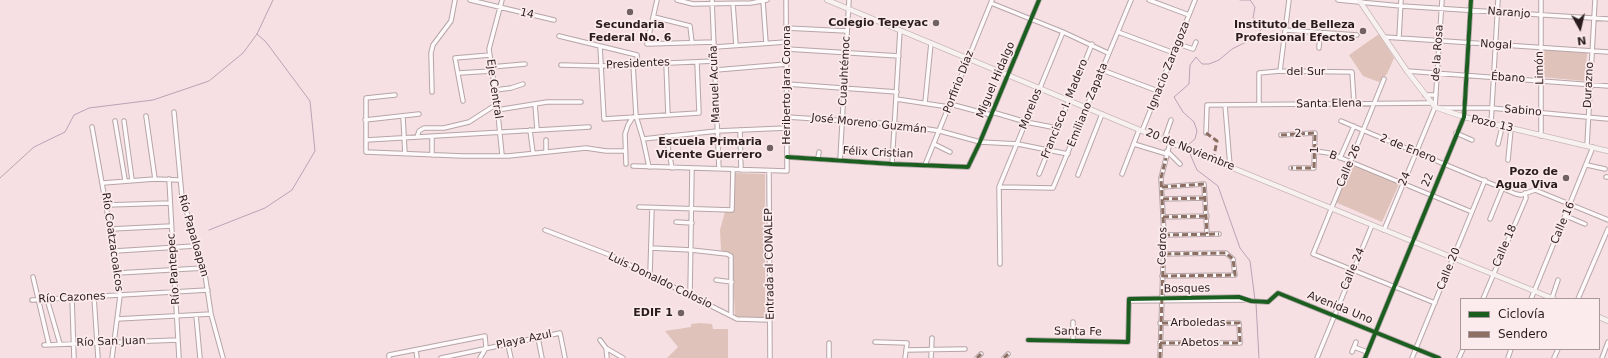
<!DOCTYPE html>
<meta charset="utf-8">
<style>
body{margin:0}
#map{position:relative;width:1608px;height:358px;overflow:hidden;background:#f6e0e3;font-family:"DejaVu Sans",sans-serif}
canvas{display:block}
.legend{position:absolute;left:1460px;top:298px;width:140px;height:52px;box-sizing:border-box;background:#fcebed;border:1px solid #a8989b;margin:0;padding:5px 7px;list-style:none;font-size:12px;color:#2b1c1f}
.legend li{display:flex;align-items:center;gap:8px;height:20px}
.legend b{width:20px;border:1px solid #a8989b}
.north{position:absolute;left:1560px;top:8px;width:40px;height:40px;-webkit-text-stroke:3px #fcebed;paint-order:stroke;rotate:172deg;font-size:11px;font-weight:700;line-height:16px;text-align:center;color:#2b1c1f}
.north::after{content:'';display:block;margin:auto;width:14px;height:18px;background:#2b1c1f;clip-path:polygon(50% 0,100% 100%,50% 72%,0 100%)}
</style>
<div id="map">
<canvas width="1608" height="358"></canvas>
<ul class="legend">
<li><b style="height:5px;background:#1b5e20"></b>Ciclovía</li>
<li><b style="height:5px;background:#8d6e63"></b>Sendero</li>
</ul>
<div class="north">N</div>
</div>
<script>
const context = document.querySelector('canvas').getContext('2d');
context.lineJoin = 'round';
function fillPath(path, color) { context.fillStyle = color; context.fill(path, 'evenodd'); }
const poly = rows => new Path2D(rows.map(r => 'M' + r).join(''));
function trace(path, color, width, dash) { context.strokeStyle = color; context.lineWidth = width; context.lineCap = dash ? 'butt' : 'round'; context.setLineDash(dash || []); context.stroke(path); }
function drawText(font, color, halo, rows, align = 'center') {
  context.font = font + ' "DejaVu Sans",sans-serif'; context.lineWidth = 3.5; context.setLineDash([]); context.textBaseline = 'middle'; context.strokeStyle = halo; context.fillStyle = color; for (const [text, x, y, turn = 0] of rows) {
    context.save(); context.translate(x, y); context.rotate((+turn || 0) * Math.PI / 180); context.textAlign = isNaN(turn) ? turn : align; if (halo) context.strokeText(text, 0, 0); context.fillText(text, 0, 0); context.restore();
  }
}
fillPath(poly([
 [1379,34,1394,58,1387,74,1379,82,1363,76,1349,55],
 [1542,50,1587,53,1585,81,1541,77],
 [1350,164,1399,184,1382,222,1335,202],
 [734,173,765,174,765,321,735,317,732,255,721,250,720,230,725,212,733,211],
 [700,323,712,324,713,329,728,329,728,358,667,358,678,347,665,331,691,327,691,324]
]), '#dfc2b9');
trace(poly([
 [1189,149,1188,145,1195,139,1197,131,1194,122,1183,112,1174,97,1189,84,1190,65,1196,57,1202,64,1209,64,1219,60,1232,49,1252,39,1265,26,1253,18,1255,7,1250,0,1240,0],
 [1190,154,1197,170,1218,186,1240,248,1250,261,1255,300],
 [0,178,34,147,65,132,74,115,89,108,153,100,209,81,243,53,257,34,273,0],
 [209,230,265,208,292,190,315,151,310,101,266,42,257,34],
 [1256,303,1259,358]
]), '#bba2b5', 1);
const minor = poly([
 [470,0,554,20],
 [502,0,489,49,497,104,502,155],
 [657,0,647,44,714,42],
 [677,0,693,4,751,3,767,0],
 [712,0,719,169],
 [1149,0,1189,15],
 [1338,0,1401,6,1608,19],
 [1541,0,1541,136],
 [763,1,766,43],
 [991,3,1063,32,1108,53],
 [733,4,736,45],
 [654,17,690,26,692,43],
 [786,28,847,31],
 [1285,30,1357,35],
 [1118,32,1174,53],
 [559,36,637,55,638,64],
 [1384,37,1608,52],
 [1399,38,1401,0],
 [1178,44,1193,49,1196,42],
 [600,46,604,119,699,113,697,62],
 [715,47,786,42],
 [1319,48,1320,32],
 [787,49,899,56],
 [666,63,668,115],
 [633,64,636,116,643,139,649,167],
 [561,65,601,66,715,61],
 [491,67,525,64],
 [716,70,787,64],
 [1102,70,1158,91],
 [1280,71,1289,0],
 [1407,71,1608,86],
 [459,73,492,71],
 [1384,79,1313,254,1435,303],
 [787,84,897,92],
 [495,90,511,88,523,84],
 [432,92,431,53,433,45,451,21,455,0],
 [395,95,366,98,366,152,463,156,508,156,586,148,606,151,625,151],
 [1425,95,1436,95],
 [896,99,949,107],
 [463,101,455,58,490,55],
 [925,103,931,43],
 [535,104,537,129],
 [950,104,991,115],
 [1225,105,1230,166],
 [1259,105,1259,73,1280,71,1352,72,1354,103],
 [1440,108,1491,108,1608,119],
 [497,110,547,102,581,102],
 [174,112,182,197,204,268,211,314,223,358],
 [992,112,1026,122,1057,128],
 [146,116,155,179],
 [403,117,405,154],
 [787,117,895,124,940,131,980,142,1018,144,1068,154],
 [365,120,419,114],
 [115,121,125,180],
 [124,121,132,180],
 [1341,121,1516,194,1521,195,1535,190,1608,220],
 [1491,124,1498,0],
 [92,127,118,273,120,296,112,358],
 [530,130,533,153],
 [740,130,741,170],
 [1142,131,1195,0],
 [1206,133,1207,105,1432,103],
 [1456,133,1472,140],
 [1281,135,1315,133,1314,168,1291,168],
 [666,136,672,168],
 [417,137,419,131,424,128,444,128,469,122,497,104],
 [643,139,717,131,787,128],
 [366,140,589,127],
 [546,140,546,151],
 [1164,140,1171,120],
 [934,144,950,152],
 [1134,144,1167,154],
 [1498,144,1502,127],
 [1587,145,1595,0],
 [1167,151,1180,164],
 [1315,151,1329,153,1472,212],
 [432,155,432,136],
 [787,157,892,164,968,167,980,142,1039,0],
 [818,158,819,152],
 [1340,158,1354,126],
 [840,160,849,0],
 [1508,160,1511,129],
 [626,164,625,134,628,125,633,117],
 [892,164,900,30],
 [925,165,992,0],
 [1587,165,1605,169],
 [633,166,787,171,786,0],
 [769,171,770,358],
 [1039,174,1092,44],
 [1122,174,1139,130],
 [1078,175,1102,114],
 [1606,177,1608,177],
 [169,179,179,358],
 [103,183,155,179,179,180],
 [999,187,1053,188,1131,0],
 [1162,187,1204,184,1207,234],
 [1163,199,1205,198],
 [107,205,170,203],
 [639,207,732,210,733,169],
 [1566,216,1585,224],
 [1163,217,1207,216],
 [1490,219,1503,187],
 [676,222,692,223],
 [111,229,171,226],
 [545,230,610,255,737,319,770,320],
 [1384,230,1435,107,1442,0],
 [1164,235,1219,234],
 [651,248,691,250,727,254,731,256,731,316],
 [115,251,195,246],
 [1000,264,999,187,1063,32],
 [118,273,204,268],
 [650,274,652,208],
 [1162,276,1235,275,1233,259,1226,253,1163,254],
 [33,277,49,345],
 [716,280,732,282],
 [690,295,692,168],
 [94,297,98,358],
 [72,298,74,358],
 [1552,298,1558,280],
 [47,299,60,344],
 [1483,299,1526,198,1525,193],
 [1531,299,1593,147],
 [1578,299,1608,229],
 [32,300,208,290],
 [1129,301,1244,300],
 [196,315,200,358],
 [117,319,211,314],
 [1073,322,1073,341],
 [538,338,542,358],
 [600,340,606,348,623,358],
 [1028,340,1128,342,1129,299,1239,297,1251,301,1268,302,1278,293,1439,358],
 [875,342,907,343,905,358],
 [1160,343,1240,343,1239,323,1160,323],
 [44,345,178,340],
 [508,345,511,358],
 [1354,347,1367,352],
 [606,348,607,358],
 [416,350,417,358],
 [906,350,965,349],
 [1352,352,1356,342],
 [389,358,389,355,485,336,486,348,480,358],
 [441,358,560,333,565,358],
 [829,358,829,343],
 [931,358,932,338],
 [977,358,981,354],
 [1004,358,1008,354],
 [1160,358,1164,235,1161,178,1170,143],
 [1317,358,1372,225],
 [1365,358,1464,117,1471,0],
 [1412,358,1485,180],
 [1459,358,1463,349],
 [1508,358,1511,349],
 [1554,358,1558,349],
 [1602,358,1608,342]
]);
const major = poly([
 [827,0,1164,140,1554,299],
 [1359,0,1407,71,1435,107,1464,117,1608,151],
 [1599,317,1608,321]
]);
trace(minor, '#b6a5a8', 5.5);
trace(major, '#c8b7b8', 6);
trace(minor, '#fefafb', 3.5);
trace(major, '#f8f1f1', 4.5);
trace(poly([
 [1206,133,1217,141,1213,160],
 [1281,135,1315,133,1314,168,1291,168],
 [1162,187,1204,184,1207,234],
 [1163,199,1205,198],
 [1163,217,1207,216],
 [1164,235,1219,234],
 [1162,276,1235,275,1233,259,1226,253,1163,254],
 [1160,343,1240,343,1239,323,1160,323],
 [977,358,981,354],
 [1004,358,1008,354],
 [1160,358,1164,235,1161,178,1166,158]
]), '#8d6e63', 3, [6, 3]);
trace(poly([
 [787,157,892,164,968,167,980,142,1039,0],
 [1028,340,1128,342,1129,299,1239,297,1251,301,1268,302,1278,293,1439,358],
 [1365,358,1464,117,1471,0]
]), '#1b5e20', 4);
for (const [x, y, r, color] of [
 [630,12,4,"#726164"],
 [936,23,4,"#726164"],
 [1363,31,4,"#726164"],
 [770,148,4,"#726164"],
 [1566,178,4,"#726164"],
 [681,313,4,"#726164"]
]) { const dot = new Path2D(); dot.arc(x, y, r, 0, 2 * Math.PI); context.fillStyle = color; context.fill(dot); trace(dot, '#fcebed', 1.5); }
drawText('11px', '#2b1c1f', '#fcebed', [
 ["Naranjo",1509,13,4],
 ["14",527,14,13],
 ["Nogal",1496,45,3],
 ["de la Rosa",1438,53,-86],
 ["Presidentes",638,64,-3],
 ["Ignacio Zaragoza",1169,66,-68],
 ["Limón",1540,68,-91],
 ["Cuauhtémoc",845,71,-87],
 ["del Sur",1306,72],
 ["Ébano",1508,78,4],
 ["Miguel Hidalgo",996,80,-67],
 ["Porfirio Díaz",959,82,-69],
 ["Manuel Acuña",715,84,-92],
 ["Heriberto Jara Corona",787,85,-90],
 ["Durazno",1589,85,-87],
 ["Eje Central",494,89,82],
 ["Santa Elena",1329,104,-1],
 ["Emiliano Zapata",1088,105,-68],
 ["Morelos",1031,109,-68],
 ["Francisco I. Madero",1065,109,-68],
 ["Sabino",1523,111,5],
 ["José Moreno Guzmán",869,124,6],
 ["Pozo 13",1492,124,13],
 ["2",1298,134,-3],
 ["2 de Enero",1408,149,22],
 ["20 de Noviembre",1190,150,22],
 ["1",1315,150,-88],
 ["Félix Cristian",878,153,3],
 ["B",1333,156,20],
 ["Calle 26",1349,166,-67],
 ["24",1405,179,-68],
 ["22",1428,180,-68],
 ["Calle 16",1563,223,-67],
 ["Río Papaloapan",193,236,74],
 ["Río Coatzacoalcos",112,242,82],
 ["Cedros",1163,246,-88],
 ["Calle 18",1505,246,-67],
 ["Entrada al CONALEP",770,264,-91],
 ["Río Pantepec",174,269,-94],
 ["Calle 24",1353,269,-67],
 ["Calle 20",1449,269,-68],
 ["Luis Donaldo Colosio",660,281,26],
 ["Bosques",1187,289,-1],
 ["Río Cazones",72,298,-3],
 ["Avenida Uno",1340,308,22],
 ["Arboledas",1198,323],
 ["Santa Fe",1078,332,1],
 ["Playa Azul",524,340,-12],
 ["Río San Juan",111,342,-2],
 ["Abetos",1200,343]
]);
drawText('bold 11px', '#2b1c1f', '#fcebed', [
 ["Colegio Tepeyac",928,23],
 ["Secundaria",630,25,"center"],
 ["Federal No. 6",630,38,"center"],
 ["Instituto de Belleza",1355,25],
 ["Profesional Efectos",1355,38],
 ["Escuela Primaria",762,142],
 ["Vicente Guerrero",762,155],
 ["Pozo de",1558,172],
 ["Agua Viva",1558,185],
 ["EDIF 1",673,313]
], 'right');
</script>
